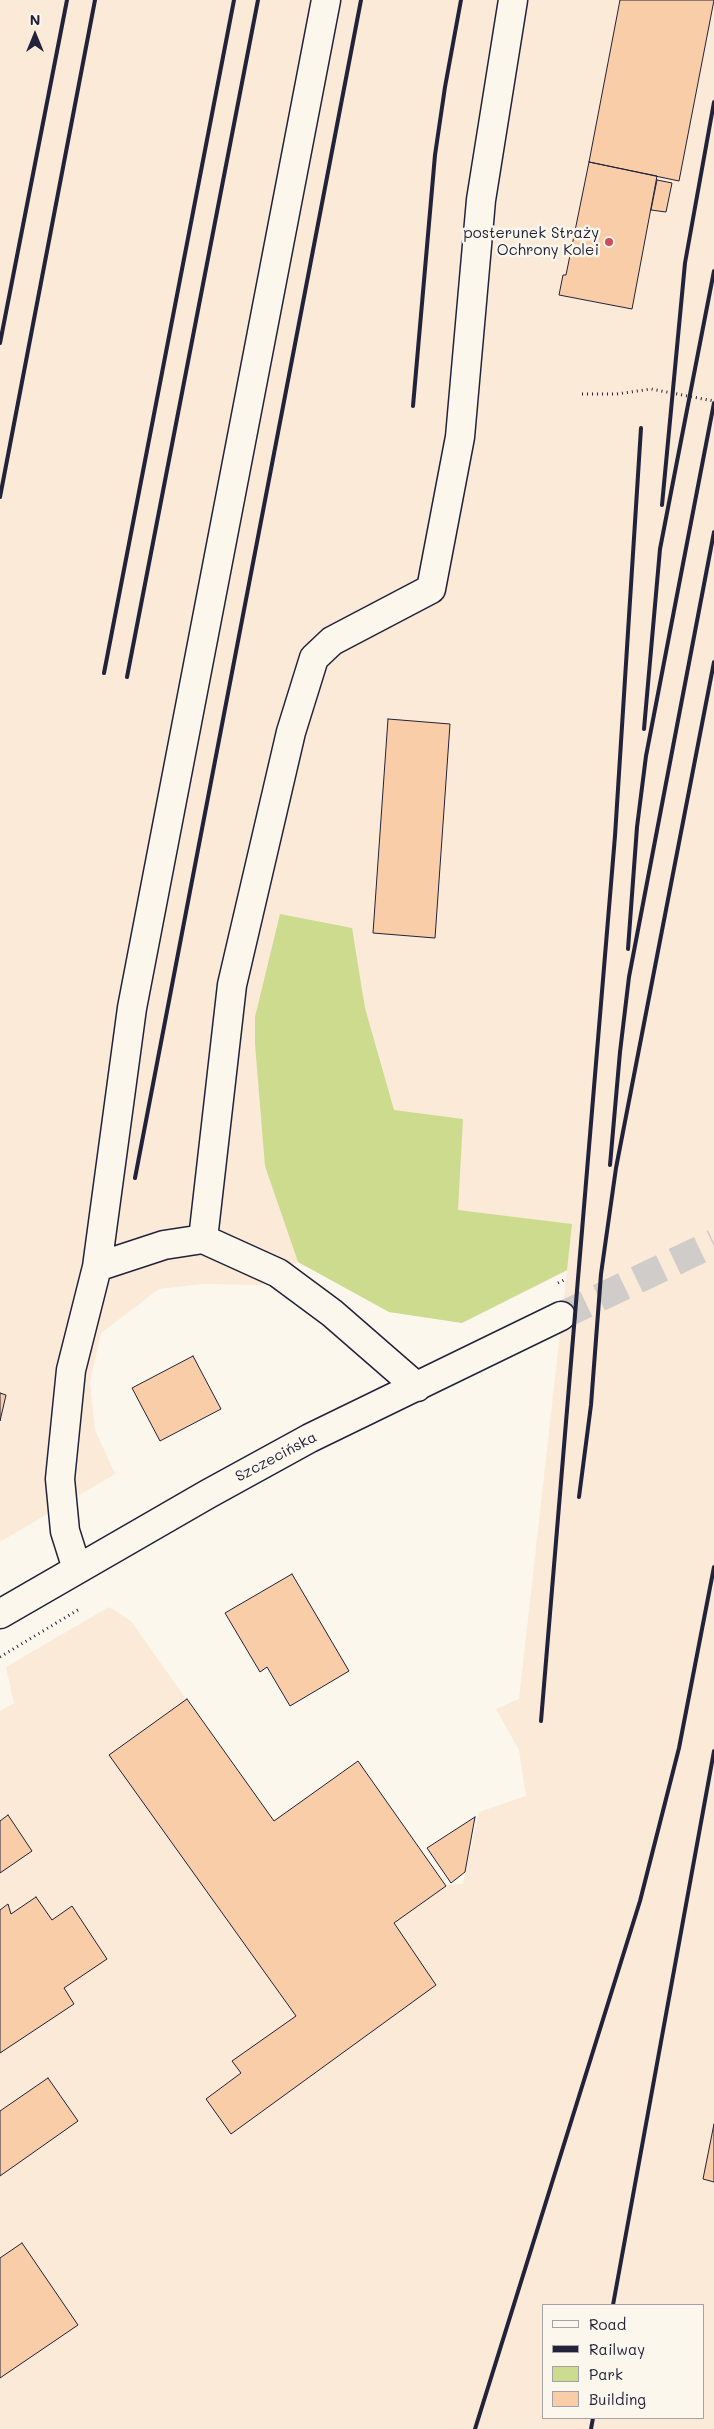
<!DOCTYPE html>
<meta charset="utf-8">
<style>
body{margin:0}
#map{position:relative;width:714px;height:2429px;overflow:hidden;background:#fbf7ec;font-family:Mali,sans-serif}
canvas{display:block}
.legend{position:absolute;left:542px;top:2304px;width:162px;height:115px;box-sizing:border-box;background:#fbf7ec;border:1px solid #a4a2a5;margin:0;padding:6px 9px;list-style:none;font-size:15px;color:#22223b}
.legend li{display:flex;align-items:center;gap:10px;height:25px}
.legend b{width:25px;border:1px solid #a4a2a5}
.north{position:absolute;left:10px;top:10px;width:50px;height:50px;-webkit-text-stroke:4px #fbf7ec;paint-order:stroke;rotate:0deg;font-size:14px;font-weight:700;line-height:20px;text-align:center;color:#22223b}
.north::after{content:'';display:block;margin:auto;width:18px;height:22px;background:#22223b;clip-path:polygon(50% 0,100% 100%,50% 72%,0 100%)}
</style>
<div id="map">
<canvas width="714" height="2429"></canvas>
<ul class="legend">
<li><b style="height:6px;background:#fbf7ec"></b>Road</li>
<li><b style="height:6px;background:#22223b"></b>Railway</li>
<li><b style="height:14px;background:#cddb8f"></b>Park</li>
<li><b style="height:14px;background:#facda9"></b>Building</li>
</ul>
<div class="north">N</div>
</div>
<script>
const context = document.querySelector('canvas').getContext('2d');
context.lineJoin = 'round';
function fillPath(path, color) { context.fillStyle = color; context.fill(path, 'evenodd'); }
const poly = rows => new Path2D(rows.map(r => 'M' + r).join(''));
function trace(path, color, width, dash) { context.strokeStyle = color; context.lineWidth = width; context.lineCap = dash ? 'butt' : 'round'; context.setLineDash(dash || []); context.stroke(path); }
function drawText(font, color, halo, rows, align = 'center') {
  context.font = font + ' Mali,sans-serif'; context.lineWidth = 5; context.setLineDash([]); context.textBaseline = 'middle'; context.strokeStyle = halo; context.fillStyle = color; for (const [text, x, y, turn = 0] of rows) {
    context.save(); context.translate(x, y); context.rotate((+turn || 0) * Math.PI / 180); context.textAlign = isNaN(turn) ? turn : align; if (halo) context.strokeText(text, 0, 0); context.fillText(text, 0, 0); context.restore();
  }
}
fillPath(poly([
 [0,0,714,0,714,2429,0,2429,0,1711,14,1703,6,1667,109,1607,131,1621,272,1821,360,1762,436,1885,463,1884,479,1812,526,1796,519,1750,496,1709,519,1699,567,1271,462,1323,389,1312,298,1262,262,1285,202,1284,159,1289,101,1333,90,1382,95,1430,115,1474,0,1542],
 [543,2305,703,2305,703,2418,543,2418]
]), '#fbead8');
fillPath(poly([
 [280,914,352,928,365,1008,394,1110,463,1119,458,1210,572,1224,567,1270,462,1323,389,1312,298,1262,265,1166,255,1044,255,1017]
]), '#cddb8f');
const building = poly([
 [620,0,714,0,679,181,589,162,620,0],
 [589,162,657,176,632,309,559,295,563,275,566,275,589,162],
 [657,180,672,183,666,212,651,210,657,180],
 [388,719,450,724,435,938,373,933,388,719],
 [193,1356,221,1409,160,1441,132,1388,193,1356],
 [0,1393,6,1395,0,1421,0,1393],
 [292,1574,349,1671,290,1706,267,1667,260,1672,225,1613,292,1574],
 [187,1699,274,1821,358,1761,446,1886,394,1923,436,1985,231,2134,206,2099,241,2073,232,2061,296,2016,109,1755,187,1699],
 [8,1815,32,1851,0,1873,0,1821,8,1815],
 [475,1817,465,1872,451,1883,427,1848,475,1817],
 [36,1897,52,1920,72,1906,107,1959,64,1988,74,2004,0,2053,0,1910,8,1904,11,1914,36,1897],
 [48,2078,78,2121,0,2176,0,2111,48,2078],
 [714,2124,714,2182,703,2179,714,2124],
 [22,2243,78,2325,0,2378,0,2258,22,2243]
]);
fillPath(building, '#facda9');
trace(building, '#22223b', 1);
trace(poly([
 [561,1316,714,1243]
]), '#d0ccc9', 28, [28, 14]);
const minor = poly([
 [203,1239,232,985,291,732,314,658,332,641,431,589,460,437,481,200,513,0],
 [97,1267,132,1008,326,0],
 [77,1569,65,1531,60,1479,71,1370,97,1267,164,1245,203,1239,278,1273,332,1313,417,1387],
 [0,1614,208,1494,310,1438,561,1316]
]);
trace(minor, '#22223b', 31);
trace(poly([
 [582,394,617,394,651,389,714,401],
 [558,1283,566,1279],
 [0,1657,81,1608]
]), '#22223b', 3, [1, 4]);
trace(minor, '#fbf7ec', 28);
trace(poly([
 [0,343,67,0],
 [413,406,435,155,445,87,461,0],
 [0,497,95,0],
 [662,505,685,263,714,102],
 [104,673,234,0],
 [127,677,258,0],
 [644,729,660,549,714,271],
 [628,949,637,827,646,756,714,403],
 [610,1165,620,1052,629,977,714,532],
 [135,1178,361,0],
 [579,1497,591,1405,601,1274,616,1168,714,662],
 [541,1721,615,836,641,428],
 [613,2305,714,1751],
 [475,2429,640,1901,679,1748,714,1567],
 [591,2429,593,2418]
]), '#22223b', 4);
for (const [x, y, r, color] of [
 [609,242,5,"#d1495b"]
]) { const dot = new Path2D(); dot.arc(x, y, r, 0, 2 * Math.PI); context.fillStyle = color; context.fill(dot); trace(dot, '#fbf7ec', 2); }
drawText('15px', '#22223b', '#fbf7ec', [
 ["posterunek Straży",599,233],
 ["Ochrony Kolei",599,250]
], 'right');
drawText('15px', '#22223b', '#fbf7ec', [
 ["Szczecińska",276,1457,-28]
]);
</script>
